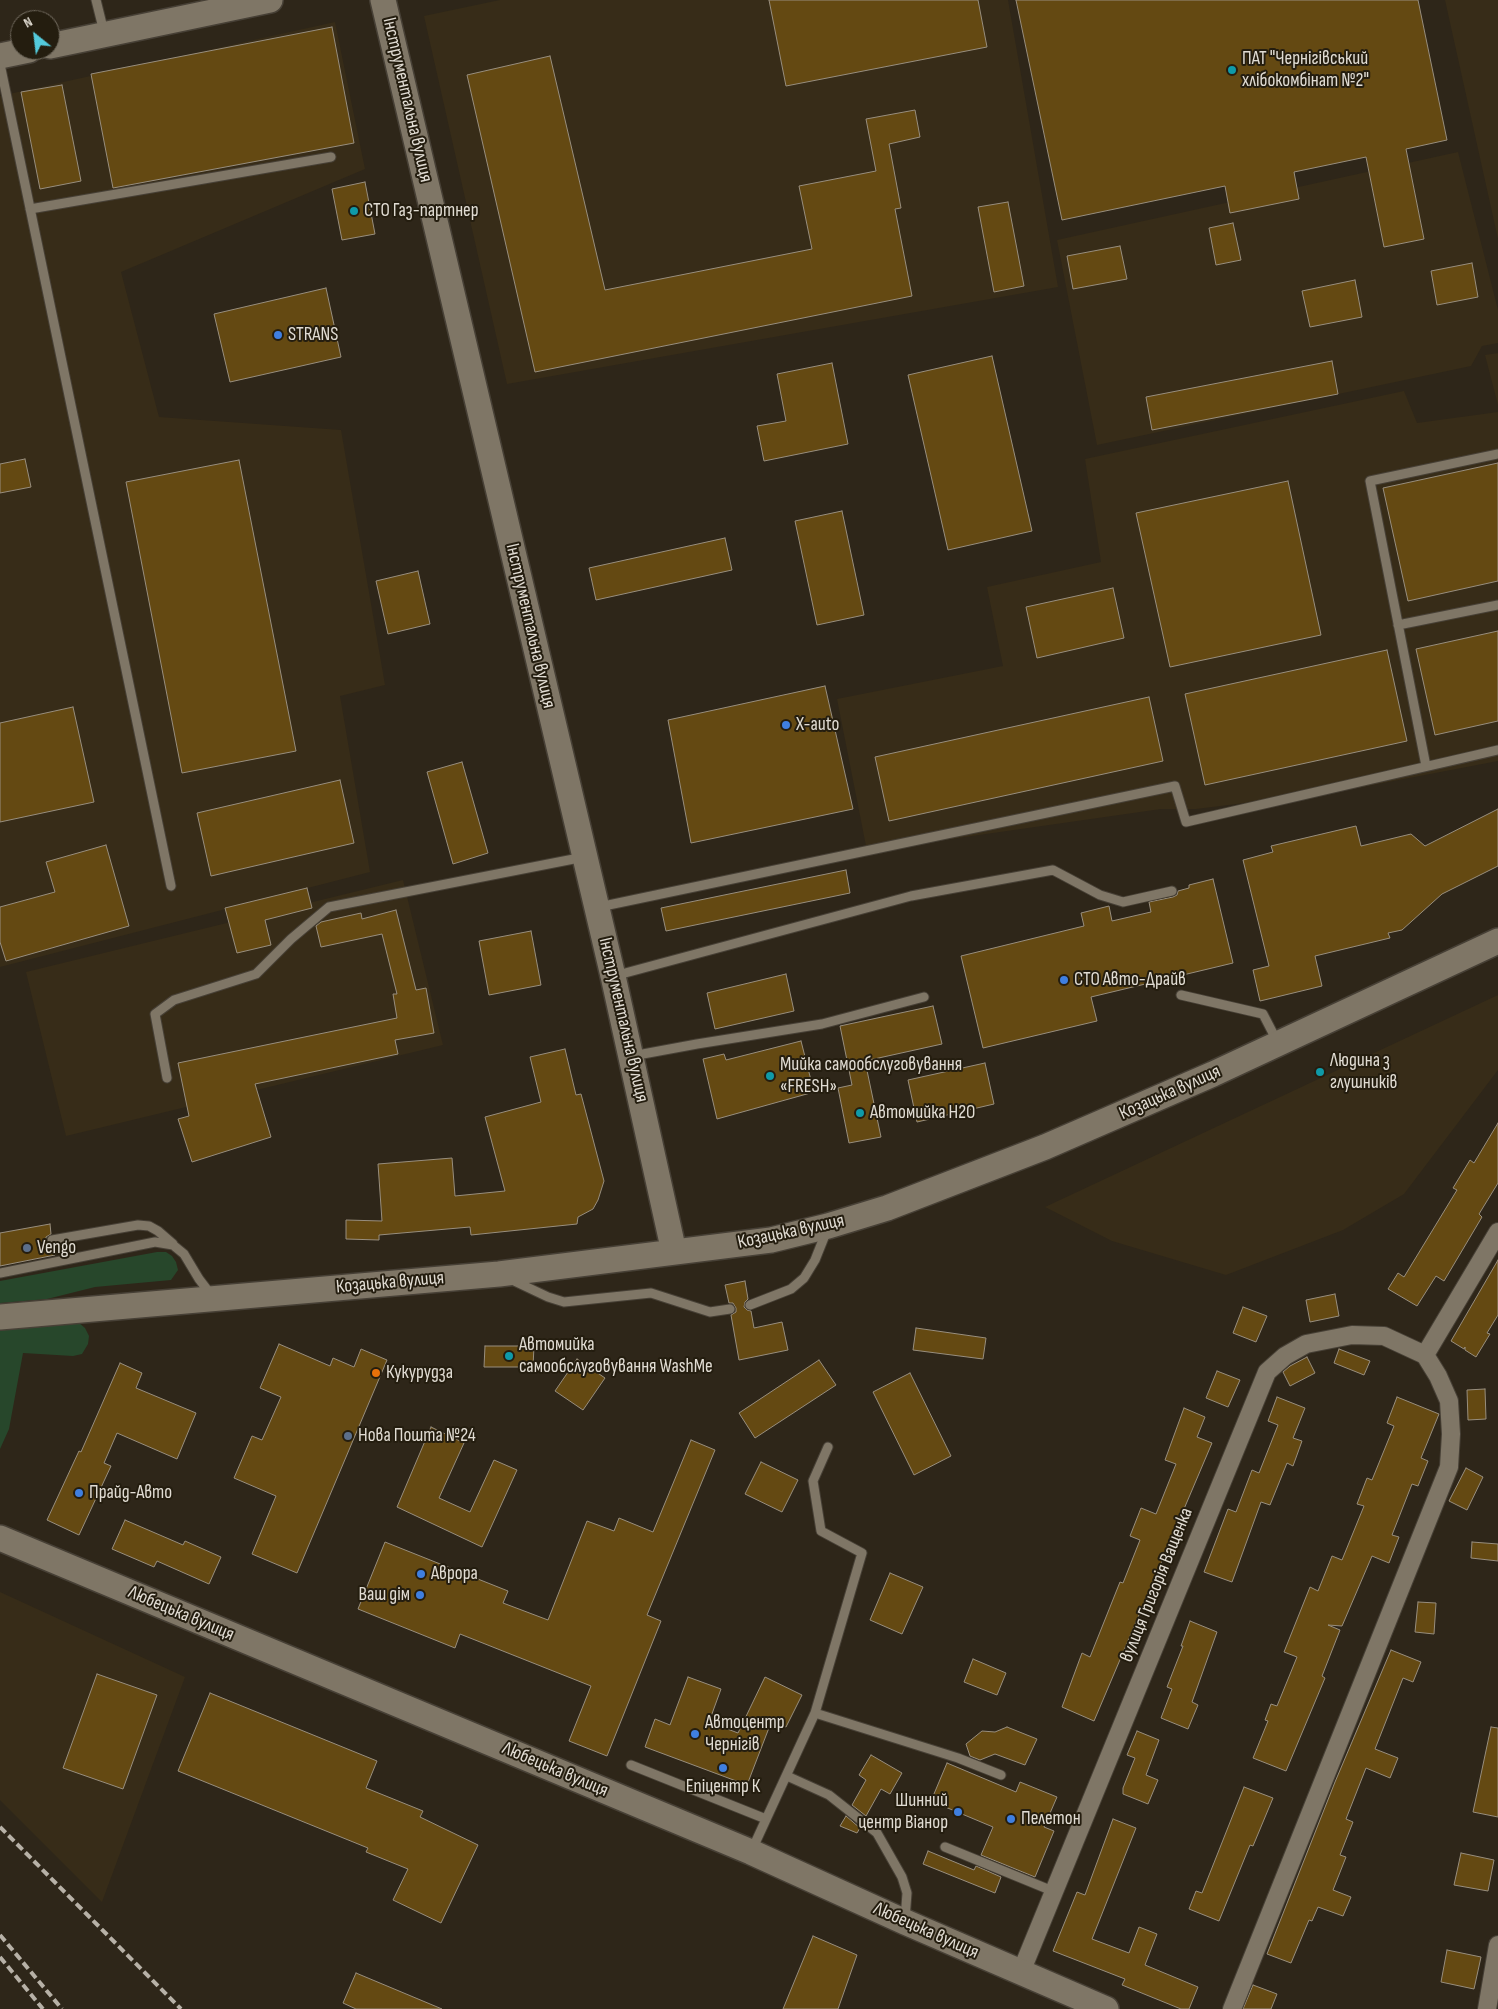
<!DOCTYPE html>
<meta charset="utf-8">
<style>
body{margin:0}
#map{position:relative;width:1498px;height:2009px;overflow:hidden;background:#2e2619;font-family:"Sofia Sans Condensed",sans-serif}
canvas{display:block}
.north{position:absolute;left:10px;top:10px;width:50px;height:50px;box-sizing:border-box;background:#241d0f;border:1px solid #70695d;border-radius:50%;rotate:331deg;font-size:14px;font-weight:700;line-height:20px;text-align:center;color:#e1dcd3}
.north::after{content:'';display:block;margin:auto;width:18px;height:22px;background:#53cadc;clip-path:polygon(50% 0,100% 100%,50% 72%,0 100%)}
</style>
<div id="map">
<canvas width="1498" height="2009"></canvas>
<div class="north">N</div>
</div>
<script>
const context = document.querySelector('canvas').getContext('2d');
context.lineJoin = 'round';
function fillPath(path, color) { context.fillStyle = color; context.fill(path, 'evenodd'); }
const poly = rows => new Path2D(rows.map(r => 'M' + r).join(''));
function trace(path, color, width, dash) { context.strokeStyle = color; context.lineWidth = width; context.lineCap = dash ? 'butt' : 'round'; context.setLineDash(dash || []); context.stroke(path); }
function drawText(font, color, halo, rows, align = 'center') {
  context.font = font + ' "Sofia Sans Condensed",sans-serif'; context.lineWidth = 4; context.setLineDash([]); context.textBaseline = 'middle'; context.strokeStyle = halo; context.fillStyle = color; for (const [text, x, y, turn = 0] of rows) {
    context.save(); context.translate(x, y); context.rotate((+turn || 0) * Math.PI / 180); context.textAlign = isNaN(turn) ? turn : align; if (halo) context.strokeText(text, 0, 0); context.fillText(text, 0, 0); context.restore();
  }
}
fillPath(poly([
 [500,0,1008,0,1058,287,507,384,424,16],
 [1445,0,1498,0,1498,239],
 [335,22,365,169,121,272,159,417,341,430,385,685,340,696,370,872,0,967,0,96],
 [1458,152,1498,310,1498,343,1482,346,1471,366,1097,445,1057,240],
 [1498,353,1498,405,1485,355],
 [1404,391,1417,423,1498,412,1498,761,1341,791,1196,809,1161,809,867,851,837,699,1003,666,987,587,1101,562,1085,459],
 [403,880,443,1045,66,1136,26,972],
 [1498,995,1498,1070,1404,1194,1343,1230,1226,1275,1112,1241,1045,1207],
 [0,1592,185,1677,102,1902,0,1800]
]), '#372c18');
fillPath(poly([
 [157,1252,166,1252,172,1256,176,1262,178,1270,171,1280,95,1287,47,1299,0,1303,0,1281],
 [78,1322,85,1328,89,1336,88,1344,82,1354,73,1356,23,1353,9,1429,0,1449,0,1330]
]), '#27472b');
const building = poly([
 [769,0,978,0,987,47,786,86,769,0],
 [1016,0,1418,0,1447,140,1406,149,1424,239,1384,247,1366,157,1294,172,1299,199,1230,213,1225,186,1062,220,1016,0],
 [332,27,354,143,113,188,91,74,332,27],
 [550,56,605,290,812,249,799,186,876,171,866,119,915,110,920,137,889,144,901,208,895,209,912,296,535,372,467,75,550,56],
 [62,85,81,181,40,189,21,92,62,85],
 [365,182,375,234,342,240,332,189,365,182],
 [1008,202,1024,286,994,292,978,207,1008,202],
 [1233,223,1241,260,1216,265,1209,228,1233,223],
 [1120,246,1127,279,1073,289,1067,256,1120,246],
 [1472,263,1478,297,1437,305,1431,271,1472,263],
 [1355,280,1362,317,1310,327,1302,291,1355,280],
 [326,288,341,357,230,382,214,314,326,288],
 [992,356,1032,531,948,550,908,375,992,356],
 [1332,361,1338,394,1152,430,1146,397,1332,361],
 [832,363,848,444,764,461,757,426,786,421,777,374,832,363],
 [25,459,31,487,0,493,0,464,25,459],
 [239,460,296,751,182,773,126,482,239,460],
 [1498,463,1498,581,1408,601,1383,488,1498,463],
 [1288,481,1321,635,1170,667,1136,513,1288,481],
 [842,511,864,615,817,625,795,521,842,511],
 [725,538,732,570,596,600,589,568,725,538],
 [418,571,430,624,388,634,376,581,418,571],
 [1113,588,1124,638,1037,658,1026,607,1113,588],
 [1498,631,1498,721,1435,735,1416,649,1498,631],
 [1387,650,1407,741,1205,785,1185,694,1387,650],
 [825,686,853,809,691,843,668,720,825,686],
 [1149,697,1163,761,889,821,875,757,1149,697],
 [73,707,94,802,0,822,0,723,73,707],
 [462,762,488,853,453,864,427,772,462,762],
 [340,780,354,843,211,876,197,813,340,780],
 [1498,809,1498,866,1442,894,1402,930,1388,933,1390,938,1315,956,1322,986,1260,1001,1253,970,1269,966,1243,860,1273,852,1271,846,1356,826,1361,846,1411,834,1425,846,1498,809],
 [106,845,129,926,6,961,0,942,0,907,55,892,46,862,106,845],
 [846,870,850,893,666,931,661,908,846,870],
 [1213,879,1233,963,1091,997,1097,1021,983,1048,961,956,1084,926,1081,913,1109,906,1112,921,1151,912,1149,902,1173,897,1177,895,1178,891,1189,888,1189,885,1213,879],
 [307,888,312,908,265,920,271,945,237,953,225,908,307,888],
 [396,910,416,990,426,988,434,1033,395,1040,398,1054,255,1084,271,1137,192,1162,178,1119,189,1116,178,1063,397,1018,393,994,397,994,382,934,321,947,316,926,321,922,361,913,362,919,396,910],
 [531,931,541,985,489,995,479,941,531,931],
 [786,974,794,1011,715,1029,707,993,786,974],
 [933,1006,942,1044,865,1061,881,1137,849,1143,838,1088,852,1085,840,1026,933,1006],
 [801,1041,814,1092,717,1119,703,1059,724,1054,726,1060,801,1041],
 [565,1049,576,1095,581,1094,604,1181,598,1200,593,1209,578,1217,577,1224,471,1235,470,1227,379,1235,379,1240,346,1239,346,1220,382,1221,378,1164,452,1158,455,1196,505,1191,485,1117,541,1102,530,1057,565,1049],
 [985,1063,994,1104,917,1122,908,1080,985,1063],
 [1498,1123,1498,1183,1479,1214,1482,1217,1444,1281,1436,1276,1417,1306,1388,1289,1398,1273,1404,1277,1457,1190,1453,1188,1470,1160,1474,1163,1498,1123],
 [50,1224,51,1234,46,1237,46,1242,49,1246,54,1246,55,1255,0,1266,0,1233,50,1224],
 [1498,1260,1498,1315,1487,1333,1490,1334,1476,1357,1465,1350,1465,1347,1464,1349,1451,1341,1498,1260],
 [745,1281,748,1299,745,1302,744,1307,747,1310,751,1311,754,1328,782,1322,788,1350,739,1360,731,1315,736,1312,736,1308,733,1303,729,1303,725,1285,745,1281],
 [1335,1294,1339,1316,1310,1322,1306,1300,1335,1294],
 [1243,1307,1267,1316,1256,1342,1233,1333,1243,1307],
 [916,1328,986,1338,983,1359,913,1350,916,1328],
 [279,1344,330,1366,333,1358,354,1367,361,1349,387,1360,297,1573,252,1554,276,1496,234,1478,252,1436,262,1440,281,1397,260,1388,279,1344],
 [485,1346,534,1346,533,1367,484,1367,485,1346],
 [1339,1349,1370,1361,1364,1375,1334,1363,1339,1349],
 [1307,1357,1315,1373,1290,1386,1283,1372,1290,1366,1307,1357],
 [577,1359,605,1378,583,1410,555,1391,577,1359],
 [819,1360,836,1385,755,1438,739,1413,819,1360],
 [120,1363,142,1373,136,1388,196,1413,177,1459,117,1433,104,1463,111,1466,79,1535,47,1520,79,1451,81,1452,120,1363],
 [1217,1371,1240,1380,1228,1407,1206,1398,1217,1371],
 [910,1373,951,1456,914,1475,873,1392,910,1373],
 [1485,1389,1486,1419,1468,1420,1467,1390,1485,1389],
 [1277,1397,1305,1408,1293,1438,1302,1441,1293,1466,1287,1463,1270,1505,1261,1502,1232,1582,1204,1572,1228,1509,1236,1512,1252,1470,1259,1473,1278,1425,1268,1421,1277,1397],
 [1397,1397,1439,1414,1421,1458,1428,1461,1418,1486,1412,1484,1392,1535,1399,1537,1389,1563,1372,1556,1342,1626,1328,1625,1340,1630,1322,1676,1325,1678,1286,1771,1253,1758,1268,1721,1265,1720,1271,1704,1277,1706,1297,1657,1284,1652,1310,1587,1318,1591,1332,1556,1342,1560,1364,1506,1357,1504,1367,1478,1372,1480,1394,1426,1387,1423,1397,1397],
 [1184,1408,1205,1417,1197,1437,1212,1443,1094,1721,1062,1707,1082,1653,1090,1657,1120,1582,1123,1583,1140,1540,1130,1536,1141,1508,1156,1514,1176,1464,1165,1460,1184,1408],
 [431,1427,464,1443,439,1498,470,1512,494,1460,517,1470,482,1547,397,1507,431,1427],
 [691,1440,715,1450,647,1615,661,1621,607,1756,569,1741,591,1686,460,1634,455,1648,358,1609,385,1542,508,1591,503,1603,548,1620,587,1521,614,1531,619,1518,653,1532,691,1440],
 [761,1462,798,1480,782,1512,745,1494,761,1462],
 [1466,1468,1483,1477,1467,1510,1449,1501,1466,1468],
 [125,1520,183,1545,185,1541,221,1557,209,1584,157,1561,154,1567,112,1549,125,1520],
 [1472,1542,1498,1544,1498,1561,1471,1558,1472,1542],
 [890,1573,923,1587,902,1634,870,1620,890,1573],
 [1418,1602,1436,1603,1434,1634,1415,1632,1418,1602],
 [1190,1621,1217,1632,1192,1702,1198,1705,1188,1729,1161,1718,1172,1689,1167,1687,1183,1646,1181,1646,1190,1621],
 [1391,1650,1421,1662,1413,1682,1403,1678,1375,1749,1398,1758,1390,1778,1366,1768,1346,1819,1353,1822,1340,1855,1346,1857,1333,1890,1351,1897,1343,1916,1318,1907,1312,1921,1309,1920,1291,1963,1267,1954,1335,1782,1391,1650],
 [973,1659,1006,1673,997,1695,964,1682,973,1659],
 [97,1674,157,1695,123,1789,63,1768,97,1674],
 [688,1677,721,1689,709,1722,738,1733,765,1677,802,1695,786,1727,772,1720,747,1785,645,1747,655,1719,670,1725,688,1677],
 [210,1693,377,1761,366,1788,423,1811,420,1817,478,1845,441,1923,393,1900,408,1869,366,1852,368,1848,178,1771,210,1693],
 [1007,1727,1037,1739,1025,1765,995,1754,980,1760,970,1756,966,1744,982,1731,995,1732,1007,1727],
 [1491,1727,1498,1728,1498,1817,1473,1812,1491,1727],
 [1137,1731,1159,1740,1146,1775,1158,1780,1148,1804,1123,1794,1123,1788,1135,1758,1127,1755,1137,1731],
 [871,1755,902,1773,890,1794,881,1789,866,1816,852,1805,866,1780,859,1775,871,1755],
 [947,1763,1016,1792,1020,1782,1057,1797,1044,1827,1054,1831,1035,1877,981,1855,993,1827,931,1801,947,1763],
 [1244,1787,1273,1798,1253,1846,1250,1845,1219,1921,1189,1909,1196,1891,1202,1893,1244,1787],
 [846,1816,860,1828,857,1833,840,1826,846,1816],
 [1113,1819,1136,1828,1092,1939,1129,1953,1139,1927,1157,1934,1145,1965,1198,1987,1189,2009,1181,2009,1122,1985,1125,1979,1053,1951,1077,1892,1085,1895,1113,1819],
 [928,1851,974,1870,976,1866,1001,1877,995,1893,923,1864,928,1851],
 [1461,1853,1494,1860,1488,1891,1454,1885,1461,1853],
 [813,1936,857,1955,838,2009,783,2009,813,1936],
 [1447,1950,1481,1957,1474,1989,1441,1982,1447,1950],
 [356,1973,442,2009,356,2009,343,2003,356,1973],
 [1253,1985,1277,1994,1271,2009,1243,2009,1253,1985]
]);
fillPath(building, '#644912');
trace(building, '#988e7e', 1);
const lane = poly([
 [96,0,104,32],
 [0,64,171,886],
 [30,209,331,157],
 [1398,625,1498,605],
 [1426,766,1370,481,1498,454],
 [599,907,1175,786,1186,822,1498,750],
 [614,976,911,896,1053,870,1100,895,1123,902,1172,891],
 [1181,995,1263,1014,1277,1041],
 [632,1056,697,1044,822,1024,924,997],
 [167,1078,155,1014,174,1000,256,974,291,939,329,907,584,857],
 [52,1240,138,1225,149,1226,158,1231,173,1244],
 [0,1273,155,1242,173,1245,184,1254,199,1279,212,1296],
 [510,1279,548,1297,564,1302,651,1293,710,1312,730,1309],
 [750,1305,791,1289,804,1278,815,1260,827,1230],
 [815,1713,958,1758,1001,1775],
 [631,1765,766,1819],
 [787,1776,829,1795,877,1833,902,1877,907,1893,905,1919],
 [945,1847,1055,1892],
 [751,1852,815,1713,862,1553,821,1531,813,1481,828,1447]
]);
const street = poly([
 [1425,1355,1498,1232],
 [1021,1972,1267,1372,1285,1356,1306,1344,1352,1335,1384,1336,1425,1355,1438,1376,1449,1401,1451,1434,1449,1467,1232,2009],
 [1487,2009,1498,1945]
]);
const secondary = poly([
 [383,0,613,976,674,1252],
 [50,46,270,0],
 [0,56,29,50],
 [0,1317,499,1274,771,1240,828,1226,887,1208,1045,1147,1213,1074,1498,941],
 [0,1538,751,1852,905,1922,1106,2009]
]);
trace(lane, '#474036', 11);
trace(street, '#474036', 20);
trace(secondary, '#474036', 28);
trace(lane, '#7f7666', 9);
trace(street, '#7f7666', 18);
trace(secondary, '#7f7666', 25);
trace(poly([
 [0,1827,181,2009],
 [0,1935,62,2009],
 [0,1957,43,2009]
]), '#b7b1a7', 4, [8, 4]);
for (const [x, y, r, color] of [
 [1232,70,5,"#0f9aa8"],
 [354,211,5,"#0f9aa8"],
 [278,335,5,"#3f7fe0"],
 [786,725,5,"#3f7fe0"],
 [1064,980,5,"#3f7fe0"],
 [1320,1072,5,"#0f9aa8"],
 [770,1076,5,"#0f9aa8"],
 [860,1113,5,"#0f9aa8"],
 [27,1248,5,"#5c6f8a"],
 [509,1356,5,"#0f9aa8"],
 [376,1373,5,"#e8710a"],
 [348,1436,5,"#5c6f8a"],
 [79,1493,5,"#3f7fe0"],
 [421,1574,5,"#3f7fe0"],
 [420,1595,5,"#3f7fe0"],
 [695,1734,5,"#3f7fe0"],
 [723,1768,5,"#3f7fe0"],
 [958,1812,5,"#3f7fe0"],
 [1011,1819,5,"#3f7fe0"]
]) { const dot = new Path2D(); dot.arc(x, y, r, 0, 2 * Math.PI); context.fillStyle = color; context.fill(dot); trace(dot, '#241d0f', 2); }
drawText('19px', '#e1dcd3', '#241d0f', [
 ["ПАТ \"Чернігівський",1242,59],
 ["хлібокомбінат №2\"",1242,81],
 ["СТО Газ-партнер",364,211],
 ["STRANS",288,335],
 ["X-auto",796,725],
 ["СТО Авто-Драйв",1074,980],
 ["Людина з",1330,1061],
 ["глушників",1330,1083],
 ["Мийка самообслуговування",780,1065],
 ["«FRESH»",780,1087],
 ["Автомийка H2O",870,1113],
 ["Vengo",37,1248],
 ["Автомийка",519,1345],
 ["самообслуговування WashMe",519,1367],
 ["Кукурудза",386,1373],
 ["Нова Пошта №24",358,1436],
 ["Прайд-Авто",89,1493],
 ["Аврора",431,1574],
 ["Ваш дім",410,1595,"right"],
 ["Автоцентр",705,1723],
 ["Чернігів",705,1745],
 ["Епіцентр К",723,1787,"center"],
 ["Шинний",948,1801,"right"],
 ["центр Віанор",948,1823,"right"],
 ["Пелетон",1021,1819]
], 'left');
drawText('19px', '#e1dcd3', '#241d0f', [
 ["Інструментальна вулиця",407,100,77],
 ["Інструментальна вулиця",530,626,77],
 ["Інструментальна вулиця",623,1020,77],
 ["Козацька вулиця",1170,1093,-24],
 ["Козацька вулиця",791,1232,-12],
 ["Козацька вулиця",390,1283,-5],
 ["вулиця Григорія Ващенка",1157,1585,-68],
 ["Любецька вулиця",181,1614,23],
 ["Любецька вулиця",555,1770,23],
 ["Любецька вулиця",926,1931,24]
]);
</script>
